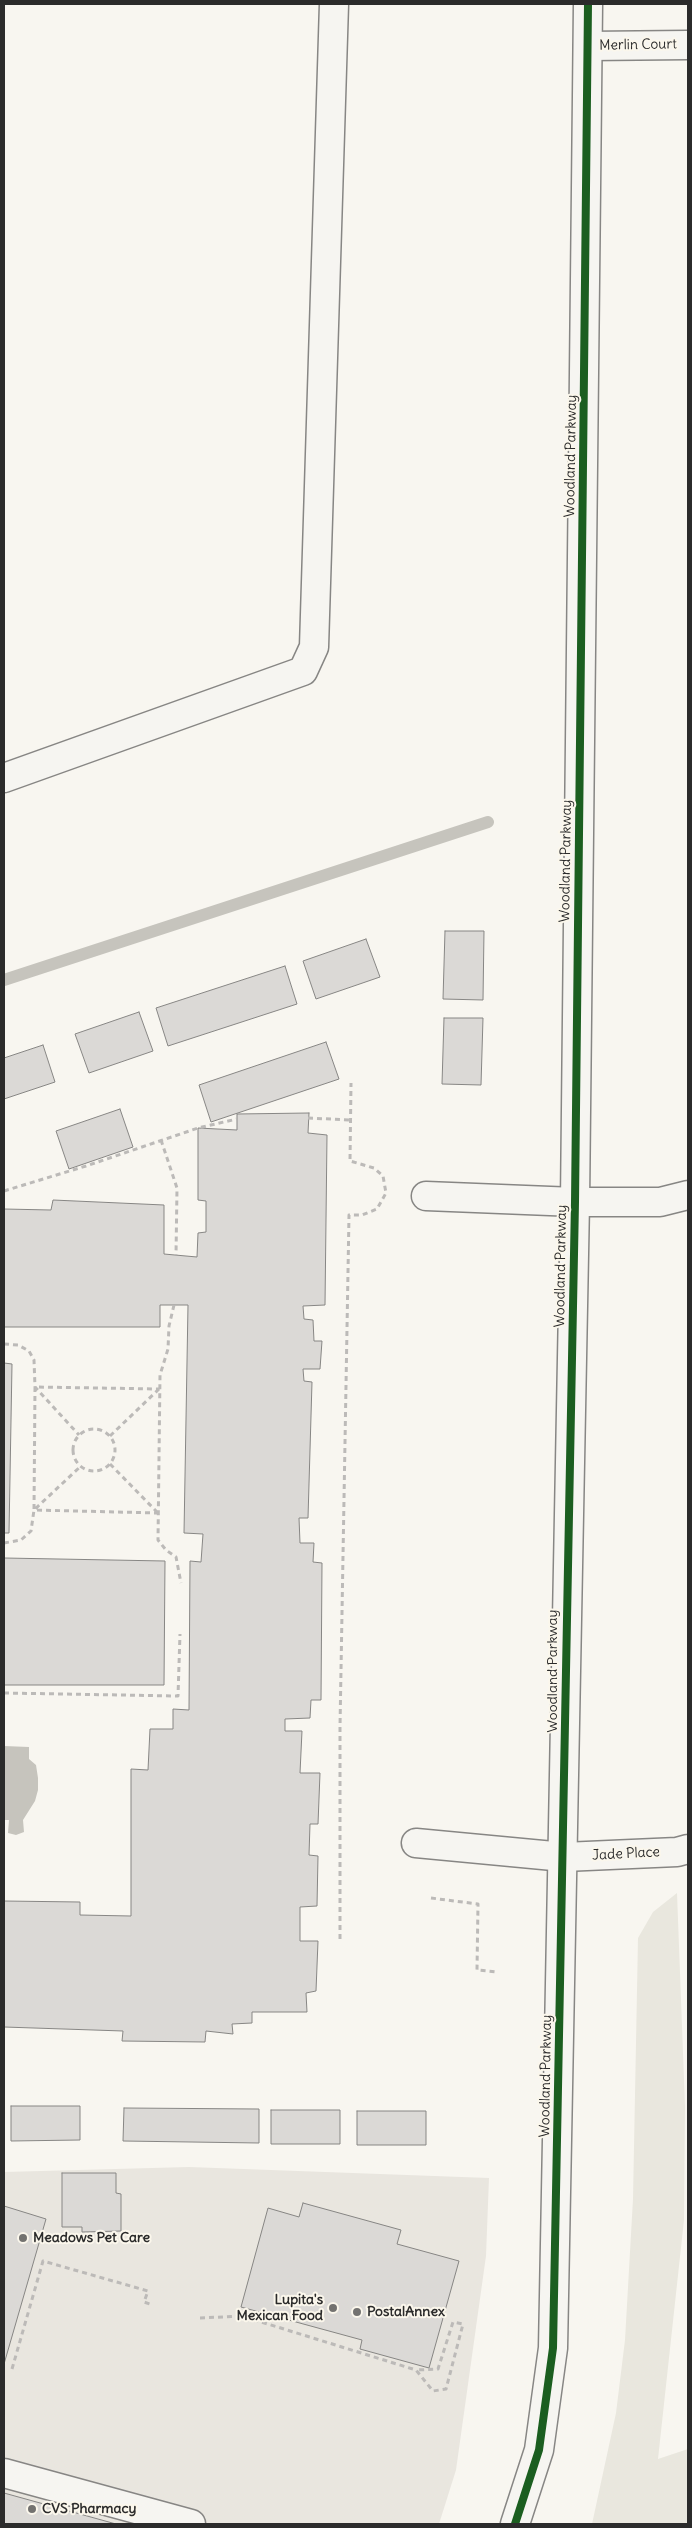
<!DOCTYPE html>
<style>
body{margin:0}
#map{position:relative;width:692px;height:2528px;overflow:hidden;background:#f8f6f0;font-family:Delius,sans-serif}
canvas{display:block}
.frame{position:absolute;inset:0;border:5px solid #2b2b2b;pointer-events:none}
</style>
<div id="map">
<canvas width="692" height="2528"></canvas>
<div class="frame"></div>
</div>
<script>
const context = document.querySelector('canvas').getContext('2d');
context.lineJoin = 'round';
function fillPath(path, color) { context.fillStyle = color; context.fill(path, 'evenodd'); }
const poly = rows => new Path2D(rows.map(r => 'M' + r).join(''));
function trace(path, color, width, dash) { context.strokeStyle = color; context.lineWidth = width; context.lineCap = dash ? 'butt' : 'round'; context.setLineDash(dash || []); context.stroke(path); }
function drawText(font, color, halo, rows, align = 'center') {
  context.font = font + ' Delius,sans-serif'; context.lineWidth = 4; context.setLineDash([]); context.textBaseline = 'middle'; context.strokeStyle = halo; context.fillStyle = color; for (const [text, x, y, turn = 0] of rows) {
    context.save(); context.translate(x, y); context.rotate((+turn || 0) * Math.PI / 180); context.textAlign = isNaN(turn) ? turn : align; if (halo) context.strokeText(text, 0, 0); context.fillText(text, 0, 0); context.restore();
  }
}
fillPath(poly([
 [189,2167,489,2178,486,2256,456,2470,439,2524,4,2524,4,2172]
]), '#e9e6df');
fillPath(poly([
 [677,1893,685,2106,684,2220,658,2459,688,2449,688,2524,592,2524,616,2413,625,2340,633,2199,638,1938,653,1912]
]), '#e9e7de');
fillPath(poly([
 [4,1746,29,1747,29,1759,36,1765,38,1778,38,1790,35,1801,23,1820,24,1832,16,1835,8,1833,9,1820,4,1820]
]), '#c6c4bd');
trace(poly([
 [4,980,488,822]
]), '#c6c4bd', 12);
const building = poly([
 [445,931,484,931,483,1000,443,999,445,931],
 [366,939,380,977,316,999,303,961,366,939],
 [285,966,297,1004,168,1046,156,1008,285,966],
 [139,1012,153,1051,89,1073,75,1034,139,1012],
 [444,1018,483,1018,481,1085,442,1084,444,1018],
 [326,1042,339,1079,211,1122,199,1085,326,1042],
 [43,1045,55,1082,4,1099,4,1058,43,1045],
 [120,1109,133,1147,69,1169,56,1131,120,1109],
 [309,1113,308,1133,327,1135,325,1305,303,1306,304,1319,313,1320,314,1341,322,1341,320,1369,303,1369,304,1381,312,1382,308,1518,299,1518,300,1543,314,1543,313,1562,322,1563,321,1700,311,1700,310,1718,285,1719,285,1731,302,1731,300,1773,320,1773,318,1824,310,1824,309,1855,318,1856,317,1906,300,1907,300,1941,318,1941,316,1991,306,1993,307,2012,252,2012,252,2023,232,2024,233,2034,206,2031,205,2042,122,2041,123,2031,4,2027,4,1901,80,1902,80,1915,131,1916,131,1769,148,1770,150,1729,173,1729,173,1709,189,1710,190,1561,201,1562,203,1534,184,1533,188,1305,160,1305,160,1327,4,1327,4,1209,51,1210,53,1200,164,1205,164,1254,197,1257,198,1233,206,1232,206,1201,198,1200,198,1128,237,1130,237,1114,309,1113],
 [4,1363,12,1364,9,1533,4,1533,4,1363],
 [4,1558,165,1561,164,1685,4,1685,4,1558],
 [11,2106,80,2106,80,2140,11,2141,11,2106],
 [124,2108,259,2109,259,2143,123,2141,124,2108],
 [271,2110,340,2110,340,2144,271,2144,271,2110],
 [357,2111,426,2111,426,2145,357,2145,357,2111],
 [62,2173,116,2173,116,2193,121,2194,121,2231,82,2232,82,2227,62,2227,62,2173],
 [303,2203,401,2230,397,2244,459,2261,429,2368,360,2349,362,2340,241,2307,268,2208,299,2217,303,2203],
 [4,2206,46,2219,4,2364,4,2206],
 [4,2493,116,2524,4,2524,4,2493]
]);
fillPath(building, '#dbd9d6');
trace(building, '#878684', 1);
const minor = poly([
 [588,46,688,45],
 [4,778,303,671,314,647,334,4],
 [426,1196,575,1202,660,1202,688,1195],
 [416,1843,564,1857,677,1852,688,1849],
 [4,2473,191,2524]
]);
const major = poly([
 [515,2524,539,2450,553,2348,575,1202,588,4]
]);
trace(minor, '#878684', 31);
trace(major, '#878684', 31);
trace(poly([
 [308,1118,350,1120],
 [161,1140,177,1188,176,1255],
 [4,1191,86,1166,198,1128,237,1119],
 [174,1305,169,1326,168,1349,160,1375,158,1540,166,1550,176,1557,181,1583],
 [4,1344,18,1345,29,1351,34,1360,35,1387,79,1435],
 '73 1450a21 21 0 1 1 42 0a21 21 0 1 1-42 0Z',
 [110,1436,159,1389],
 [110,1464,158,1513],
 [159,1513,34,1510,35,1387,159,1389],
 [4,1543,21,1540,31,1531,34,1510,81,1466],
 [4,1693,178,1696,180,1634],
 [431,1898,478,1904,477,1970,497,1972],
 [340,1939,340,1727,349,1215,362,1215,377,1209,386,1193,383,1176,374,1168,350,1161,351,1083],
 [200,2318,242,2316,416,2370,433,2391,446,2389,463,2324,453,2322,438,2369,416,2370],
 [12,2369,43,2261,148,2291,144,2302,150,2304]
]), '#bcbab8', 3, [5, 4]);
trace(minor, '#f6f5f1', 28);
trace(major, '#f6f5f1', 28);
trace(poly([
 [515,2524,539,2450,553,2348,575,1202,588,4]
]), '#1b5e20', 8);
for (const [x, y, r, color] of [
 [23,2238,5,"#737270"],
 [333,2308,5,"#737270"],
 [357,2312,5,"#737270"],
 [32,2509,5,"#737270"]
]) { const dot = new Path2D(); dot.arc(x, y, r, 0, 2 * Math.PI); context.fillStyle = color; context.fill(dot); trace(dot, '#fbf7ec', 2); }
drawText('14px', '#2b2b2b', '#fbf7ec', [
 ["Merlin Court",638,45,-1],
 ["Woodland Parkway",571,456,-89],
 ["Woodland Parkway",566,861,-89],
 ["Woodland Parkway",561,1266,-89],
 ["Woodland Parkway",553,1671,-90],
 ["Jade Place",626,1854,-3],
 ["Woodland Parkway",546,2076,-89]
]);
drawText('bold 14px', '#2b2b2b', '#fbf7ec', [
 ["Meadows Pet Care",33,2238],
 ["Lupita's",323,2300,"right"],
 ["Mexican Food",323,2316,"right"],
 ["PostalAnnex",367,2312],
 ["CVS Pharmacy",42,2509]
], 'left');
</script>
